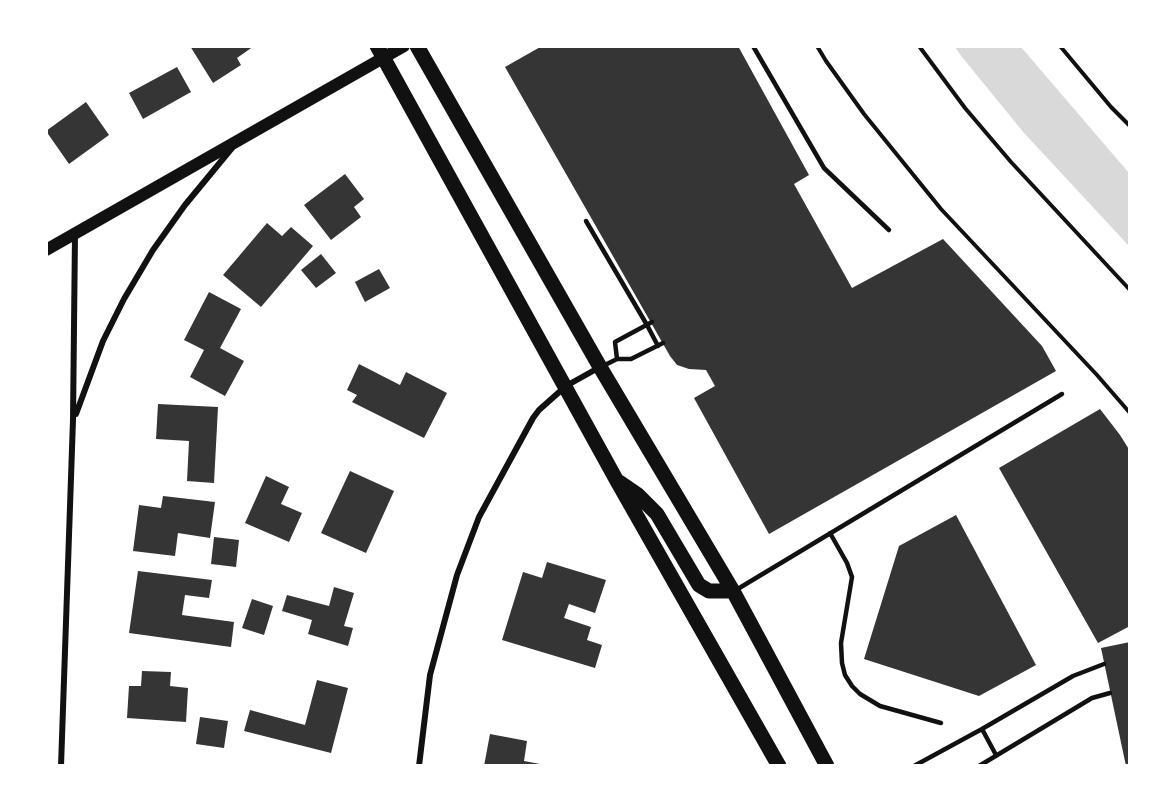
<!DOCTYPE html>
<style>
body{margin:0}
#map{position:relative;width:1176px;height:812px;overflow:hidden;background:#fff;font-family:Quicksand,sans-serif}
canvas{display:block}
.frame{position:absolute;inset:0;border:48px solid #fff;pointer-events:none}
</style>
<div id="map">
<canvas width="1176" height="812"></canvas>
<div class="frame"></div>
</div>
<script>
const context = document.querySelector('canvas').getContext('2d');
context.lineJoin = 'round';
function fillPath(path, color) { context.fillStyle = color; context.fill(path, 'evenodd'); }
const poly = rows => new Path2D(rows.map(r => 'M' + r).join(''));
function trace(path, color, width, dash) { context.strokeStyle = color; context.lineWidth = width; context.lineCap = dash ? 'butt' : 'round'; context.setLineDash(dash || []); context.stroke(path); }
fillPath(poly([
 [955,47,1021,47,1129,173,1129,246,1024,133,962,57]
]), '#d9d9d9');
fillPath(poly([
 [190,46,254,46,237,58,241,65,213,83],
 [542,46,738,46,809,175,794,184,852,288,943,239,1042,346,1056,371,769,534,694,398,715,386,706,370,689,369,677,365,670,356,505,67],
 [177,67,191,92,143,119,129,93],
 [86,102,109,135,69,164,46,131],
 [345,174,364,199,354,207,361,217,331,240,304,205],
 [267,223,282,236,291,227,313,246,261,307,223,275],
 [321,254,336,273,316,288,301,270],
 [379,269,390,288,365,302,355,282],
 [209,292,241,309,220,348,244,361,225,396,190,377,204,350,184,340],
 [359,364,400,385,406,372,447,393,424,438,352,402,357,395,347,390],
 [158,404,218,407,214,483,187,481,189,441,156,439],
 [1100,409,1120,435,1130,451,1130,626,1098,643,999,468],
 [350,471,394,491,366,553,321,533],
 [266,476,289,487,281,504,302,513,289,542,245,523],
 [163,496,215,502,210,538,178,533,175,556,133,551,139,505,161,508],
 [956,515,1036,665,979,696,864,659,899,546],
 [214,537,239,540,236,567,211,564],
 [547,562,606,580,595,613,569,604,564,618,591,627,587,640,602,645,595,668,502,640,523,572,542,578],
 [138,571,212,580,209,598,185,595,182,615,234,622,231,647,129,633],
 [334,587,354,593,344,626,353,628,348,646,308,634,312,620,282,611,287,595,329,606],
 [252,599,273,606,264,635,242,628],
 [1130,642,1130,766,1126,766,1101,648],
 [142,671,171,672,170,686,188,688,186,722,127,718,129,686,141,686],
 [317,680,348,688,331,753,244,731,250,710,305,725],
 [200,717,228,721,224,748,196,744],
 [490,734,527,741,524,761,540,764,540,766,484,766]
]), '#353535');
trace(poly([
 [817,46,826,61,864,114,941,209,1097,375,1130,413],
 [919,46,965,108,1011,162,1130,290],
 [1060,46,1111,107,1130,126]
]), '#111', 4);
trace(poly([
 [753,46,824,168,889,230],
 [586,221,647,325,658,346],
 [617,359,615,342,652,322],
 [603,366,617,359,631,359,663,343],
 [830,533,847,563,852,577,841,643,842,663,845,675,852,686,860,694,880,706,941,723],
 [736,590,1062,394],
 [982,729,996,755],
 [914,766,982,729,1073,676,1104,664],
 [979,766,1092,698,1110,693]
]), '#111', 4.5);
trace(poly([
 [76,414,103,341,124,299,153,250,185,205,232,148],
 [61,766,73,420,75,234],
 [419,766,430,675,457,575,479,517,533,418,539,410,566,386,600,367]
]), '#111', 6);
trace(poly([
 [46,250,404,46]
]), '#111', 12);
trace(poly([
 [377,46,617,481,779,766],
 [417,46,600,367,733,591,827,766],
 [619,482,638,495,657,514,699,585,709,591,733,591]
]), '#111', 15);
</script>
